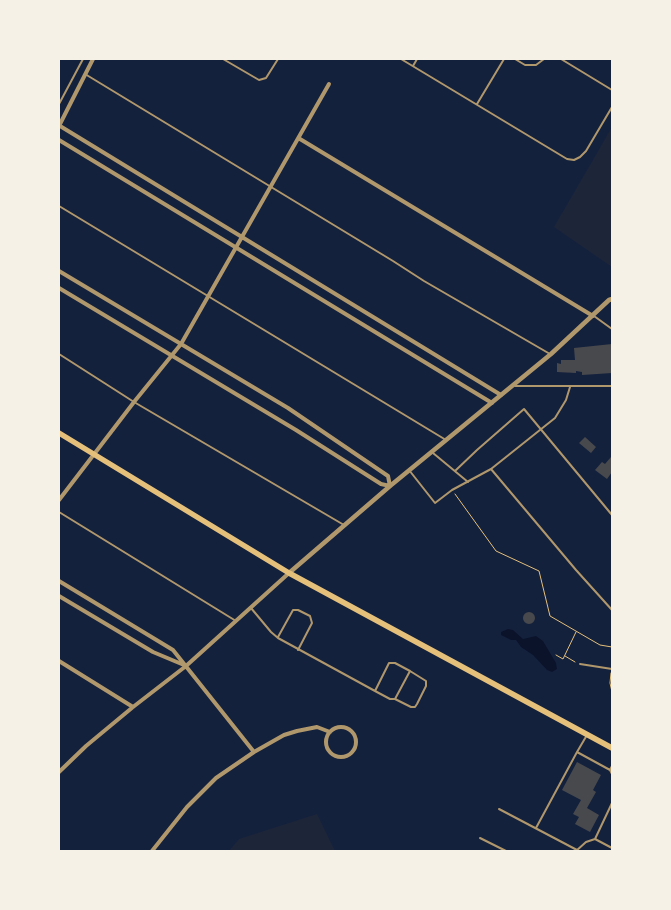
<!DOCTYPE html>
<style>
body{margin:0}
#map{position:relative;width:671px;height:910px;overflow:hidden;background:#14213d;font-family:"DM Sans",sans-serif}
canvas{display:block}
.frame{position:absolute;inset:0;border:60px solid #f6f1e7;pointer-events:none}
</style>
<div id="map">
<canvas width="671" height="910"></canvas>
<div class="frame"></div>
</div>
<script>
const context = document.querySelector('canvas').getContext('2d');
context.lineJoin = 'round';
function fillPath(path, color) { context.fillStyle = color; context.fill(path, 'evenodd'); }
const poly = rows => new Path2D(rows.map(r => 'M' + r).join(''));
function trace(path, color, width, dash) { context.strokeStyle = color; context.lineWidth = width; context.lineCap = dash ? 'butt' : 'round'; context.setLineDash(dash || []); context.stroke(path); }
fillPath(poly([
 [612,127,612,267,554,227],
 [317,814,335,851,229,851,239,839]
]), '#1d2539');
fillPath(poly([
 [508,629,513,630,523,639,536,636,543,641,556,663,557,669,552,672,547,670,533,655,521,647,516,640,511,640,501,635,501,632]
]), '#0b132b');
fillPath(poly([
 [612,344,612,373,582,375,582,372,576,371,576,373,557,372,557,363,561,364,561,360,575,360,574,348],
 [585,437,596,447,591,453,579,443],
 [611,457,612,459,612,472,607,479,595,470,602,462,605,464],
 '523 618a6 6 0 1 1 12 0a6 6 0 1 1-12 0Z',
 [577,762,601,775,593,790,596,792,587,808,599,815,590,832,575,824,579,817,573,814,581,800,562,790]
]), '#48494c');
trace(poly([
 [455,494,496,551,539,571,550,616,600,645,612,647],
 [556,655,563,659,576,632],
 [565,656,575,662],
 [611,673,610,683,612,692]
]), '#e5c07b', 1);
trace(poly([
 [223,59,259,80,266,78,278,59],
 [401,59,567,159,574,160,580,157,586,151,612,107],
 [515,59,525,65,536,65,544,59],
 [561,59,612,90],
 [413,66,417,59],
 [85,74,393,261,424,281,550,354],
 [59,104,83,59],
 [477,104,504,59],
 [59,206,446,440],
 [594,316,612,329],
 [59,354,134,402,344,525],
 [515,386,612,386],
 [433,453,468,482],
 [491,469,576,570,612,610],
 [409,470,435,503,452,490,491,469,555,418,566,400,570,387],
 [455,471,477,450,524,409,612,515],
 [59,512,236,621],
 [251,608,271,632,278,638,375,691,390,699,395,699,410,671,395,663,389,663,375,691],
 [278,637,293,610,298,610,310,616,312,623,298,650],
 [580,664,612,669],
 [395,699,411,707,415,707,417,704,426,686,426,681,410,671],
 [577,752,587,735],
 [610,770,612,766],
 [499,809,577,850],
 [536,828,577,752,610,770,612,774],
 [480,838,506,851],
 [595,839,612,803],
 [576,851,586,842,595,839,612,848]
]), '#b1986c', 2);
trace(poly([
 [59,126,93,59],
 [60,126,501,395],
 [300,139,593,316],
 [59,140,492,403],
 [59,271,288,408,388,476,390,486,381,484,296,430,59,288],
 [59,500,134,402,181,344,329,84],
 [59,581,173,650,254,752],
 [59,596,153,652,184,665],
 [59,661,133,707],
 '326 742a15 15 0 1 1 30 0a15 15 0 1 1-30 0Z',
 [59,772,86,746,133,707,186,666,289,573],
 [152,851,187,807,216,778,254,752,284,735,297,731,317,727,330,732]
]), '#b1986c', 4);
trace(poly([
 [289,573,390,486,551,354,609,300,612,299]
]), '#b1986c', 4.5);
trace(poly([
 [59,433,289,573,612,748]
]), '#e5c07b', 5.5);
</script>
